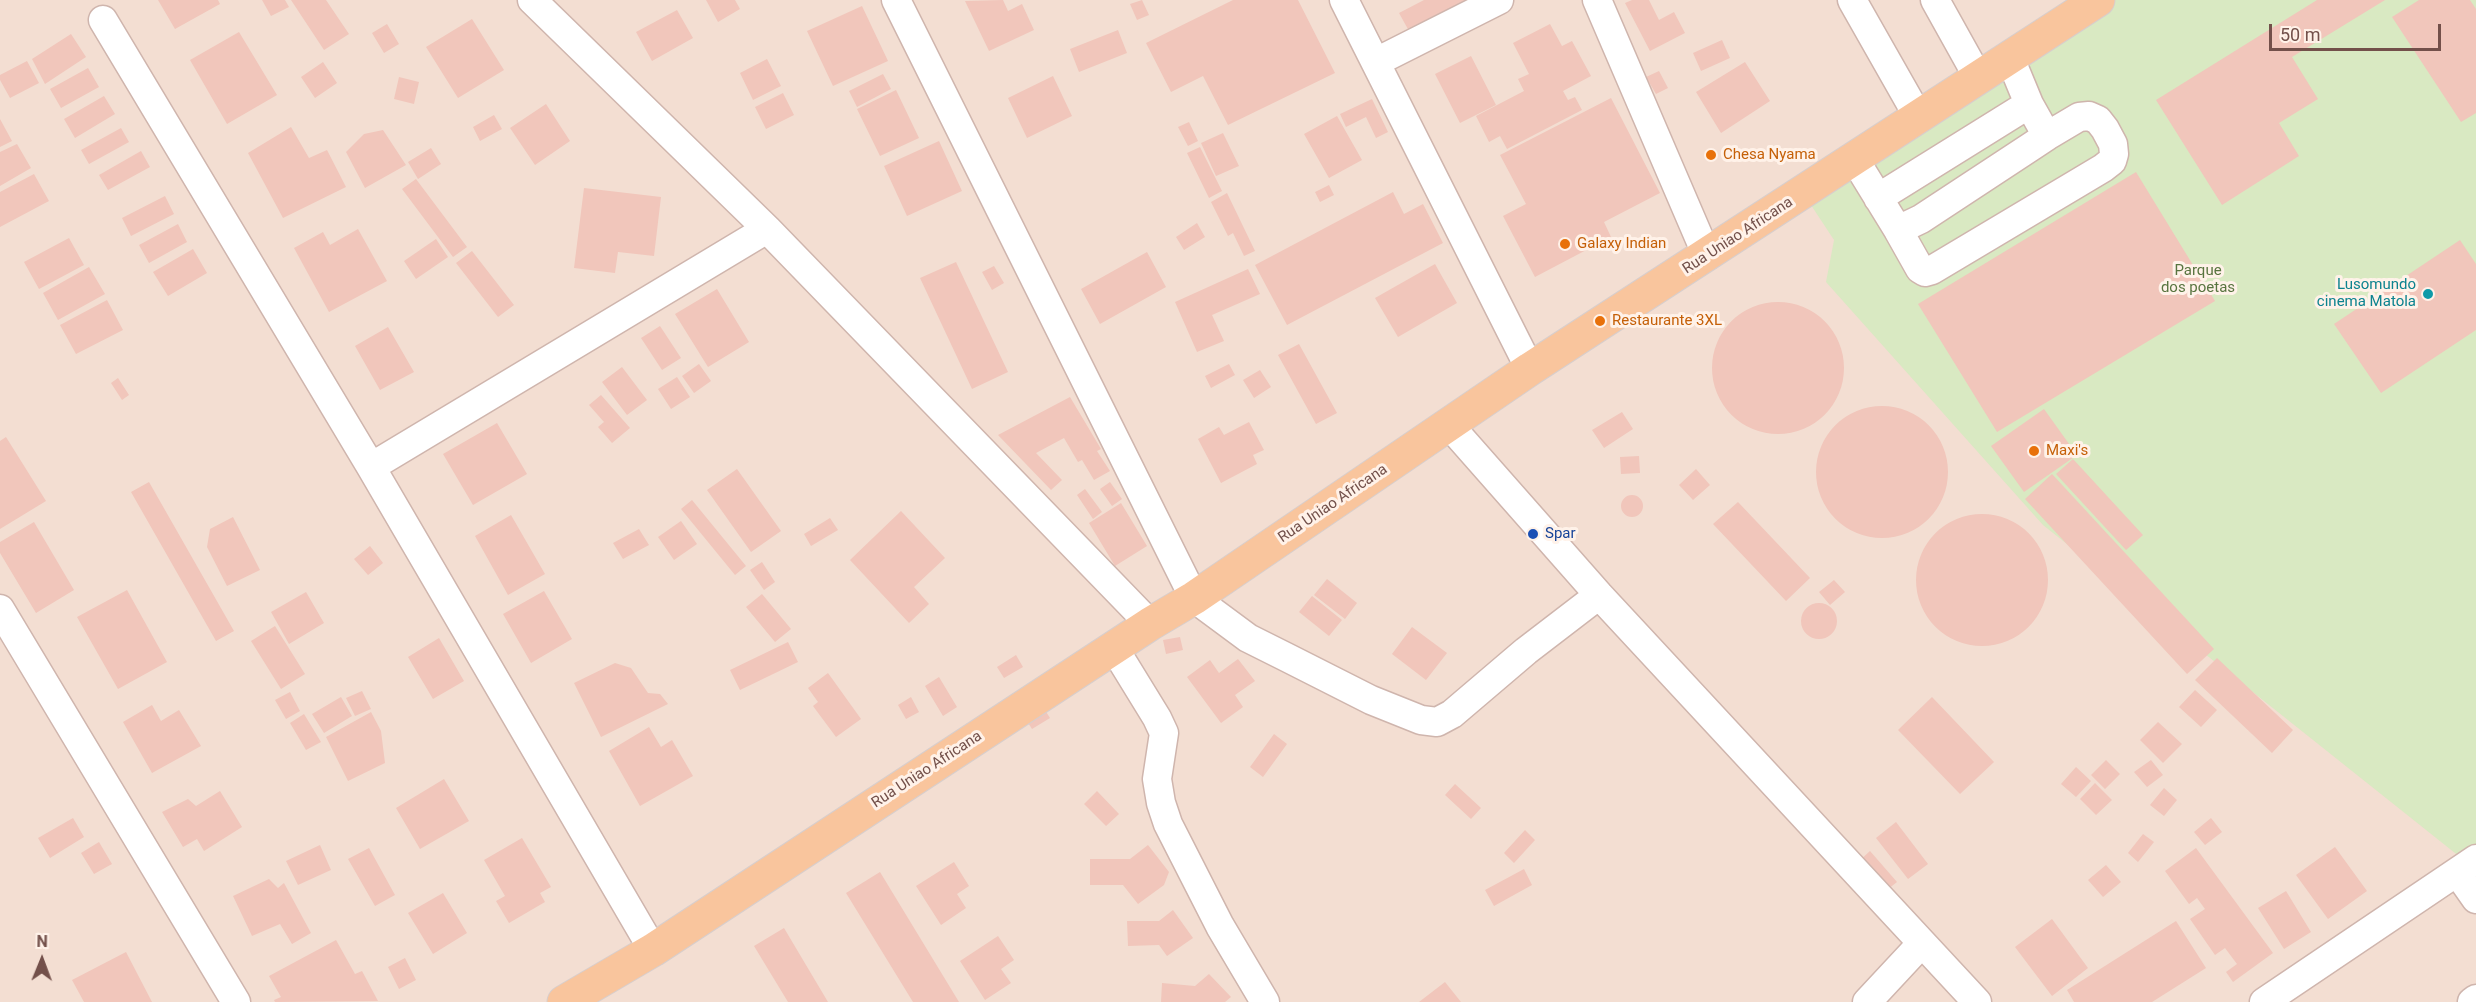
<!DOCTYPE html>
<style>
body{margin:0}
#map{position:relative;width:2476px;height:1002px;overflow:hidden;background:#fcede3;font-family:Roboto,sans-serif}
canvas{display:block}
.north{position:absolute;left:12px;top:930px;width:60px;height:60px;-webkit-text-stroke:4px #fff2e9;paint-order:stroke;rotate:1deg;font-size:16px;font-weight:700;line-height:24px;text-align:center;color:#73504a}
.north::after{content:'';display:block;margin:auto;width:21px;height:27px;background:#73504a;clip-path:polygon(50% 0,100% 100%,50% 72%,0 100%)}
.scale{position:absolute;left:2269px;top:24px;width:172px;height:27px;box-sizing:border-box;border:3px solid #73504a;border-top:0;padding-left:8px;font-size:18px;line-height:21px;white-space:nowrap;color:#73504a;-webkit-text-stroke:4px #fff2e9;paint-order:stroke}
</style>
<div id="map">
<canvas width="2476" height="1002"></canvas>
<div class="north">N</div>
<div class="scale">50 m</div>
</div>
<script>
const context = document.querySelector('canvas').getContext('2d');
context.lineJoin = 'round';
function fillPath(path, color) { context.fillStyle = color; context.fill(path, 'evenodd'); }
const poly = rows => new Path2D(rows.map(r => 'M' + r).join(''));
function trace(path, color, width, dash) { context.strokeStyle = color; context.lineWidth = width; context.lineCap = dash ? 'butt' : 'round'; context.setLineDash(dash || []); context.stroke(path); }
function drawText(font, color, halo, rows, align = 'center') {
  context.font = font + ' Roboto,sans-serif'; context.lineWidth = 6; context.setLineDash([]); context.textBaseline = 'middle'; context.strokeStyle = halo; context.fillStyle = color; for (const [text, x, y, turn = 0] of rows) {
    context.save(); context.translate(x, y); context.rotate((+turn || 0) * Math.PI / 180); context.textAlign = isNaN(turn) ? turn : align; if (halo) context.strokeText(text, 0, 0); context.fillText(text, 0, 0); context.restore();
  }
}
fillPath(poly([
 [0,0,2476,0,2476,1002,0,1002]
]), '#f3ded2');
fillPath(poly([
 [2115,0,2476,0,2476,845,2460,857,2043,525,1826,282,1834,240,1809,202]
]), '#d9e9c2');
fillPath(poly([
 [158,0,218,0,220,4,175,29],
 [262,0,285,0,289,7,271,16],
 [291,0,326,0,349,34,324,50],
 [706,0,735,0,740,9,718,22],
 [1003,0,1008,11,1022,4,1034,30,989,51,965,1],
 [1142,0,1149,15,1137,20,1130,4],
 [1233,0,1298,0,1335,73,1228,125,1203,76,1171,92,1146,43],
 [1424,0,1467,0,1409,31,1399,13],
 [1632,0,1649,0,1659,20,1674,12,1685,33,1650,51,1625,3],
 [2317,0,2385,0,2292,57,2318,99,2279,123,2299,156,2222,205,2156,100],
 [2419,0,2470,0,2476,9,2476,113,2461,122,2392,17],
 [862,6,888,61,833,86,807,31],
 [677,10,693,38,652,61,636,32],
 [472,19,504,70,458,98,426,47],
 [387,24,399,44,384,53,372,33],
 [1550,24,1562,46,1572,41,1591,76,1563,91,1568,100,1575,97,1582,110,1507,149,1500,136,1489,142,1476,116,1524,91,1518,79,1529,74,1513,43],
 [1118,30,1127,53,1079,72,1070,49],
 [239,32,277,95,227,124,190,60],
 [71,34,86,57,45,84,32,59],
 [1722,40,1730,58,1701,71,1693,53],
 [1471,56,1496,105,1460,123,1435,74],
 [767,59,781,86,753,100,740,73],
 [27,61,39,83,10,98,0,80,0,75],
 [323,62,337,83,315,98,301,77],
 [1745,62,1770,101,1721,133,1696,92],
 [88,68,99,87,61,108,50,89],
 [1659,71,1668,88,1656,94,1646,77],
 [883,74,891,89,857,107,849,91],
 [1053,76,1072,116,1027,138,1008,98],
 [399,77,419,82,414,104,394,99],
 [896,90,919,138,880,156,857,109],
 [783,93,794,115,766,129,755,107],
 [104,96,115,114,75,138,64,119],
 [1611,98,1660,193,1604,222,1611,237,1535,277,1503,216,1526,204,1500,155],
 [1372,99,1388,132,1376,138,1366,117,1346,127,1340,114],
 [546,104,570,141,535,165,510,128],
 [494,115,502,129,480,141,473,127],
 [1337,116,1362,160,1329,178,1304,134],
 [0,119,12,141,0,147],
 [1189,122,1198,141,1188,146,1178,127],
 [291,127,309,158,327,150,346,187,283,218,248,153],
 [121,128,129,142,89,164,81,150],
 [383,130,406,165,365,188,346,152,364,134],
 [1223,133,1239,166,1216,176,1201,143],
 [939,141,962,191,907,216,884,166],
 [17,144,31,168,0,186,0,152],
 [1200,147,1222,191,1209,198,1187,153],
 [431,148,441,164,418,179,408,162],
 [141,151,150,167,108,190,99,175],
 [2136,172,2215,301,1997,432,1918,304],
 [34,174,49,201,0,227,0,192],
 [416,179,467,247,453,257,402,189],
 [1329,185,1334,195,1320,202,1315,192],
 [584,188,661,197,654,256,618,252,615,273,574,268],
 [1393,192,1404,214,1423,204,1443,243,1287,325,1255,265],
 [1227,193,1255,251,1244,256,1233,233,1228,236,1211,202],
 [165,196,174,214,131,236,122,218],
 [1197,223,1205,237,1184,250,1176,237],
 [178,224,187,242,149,263,139,245],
 [358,229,387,281,329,312,294,248,323,232,330,245],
 [69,238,84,265,39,289,24,262],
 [436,239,448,257,416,279,404,261],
 [2460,240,2476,264,2476,330,2381,393,2334,324],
 [193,249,207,273,168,296,153,272],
 [472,251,514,305,498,317,456,263],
 [1147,252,1166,287,1100,324,1081,289],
 [956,262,1008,372,972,389,920,278],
 [1435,264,1457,303,1398,337,1375,298],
 [994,266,1004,283,992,290,982,272],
 [89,267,105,294,58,320,43,293],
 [1248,269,1260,294,1212,315,1224,341,1197,352,1175,302],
 [717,289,749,342,708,367,675,314],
 [107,300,123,330,76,354,60,325],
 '1712 368a66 66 0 1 1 132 0a66 66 0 1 1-132 0Z',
 [660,326,681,358,662,370,641,338],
 [388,327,414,372,380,390,355,346],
 [1299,344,1337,413,1316,424,1278,355],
 [699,364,711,381,694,393,682,376],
 [1229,364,1235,375,1211,388,1205,376],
 [622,367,647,400,627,415,602,382],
 [1260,370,1271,387,1254,398,1243,380],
 [677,377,690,397,671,409,658,389],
 [118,378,129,395,122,400,111,383],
 [601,395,630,428,612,443,598,427,604,422,589,405],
 [1070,397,1101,449,1097,451,1110,471,1094,480,1082,460,1078,462,1064,438,1036,453,1062,480,1051,490,998,435],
 '1816 472a66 66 0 1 1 132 0a66 66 0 1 1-132 0Z',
 [2044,409,2077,455,2024,492,1991,446],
 [1622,412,1633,429,1604,448,1592,430],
 [1249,422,1264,450,1253,455,1257,464,1221,483,1198,439,1219,427,1224,435],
 [497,423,527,474,473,505,443,454],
 [6,437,46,501,0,529,0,441],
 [1639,456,1640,473,1621,474,1620,457],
 [2073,459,2143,535,2126,550,2056,474],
 [737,469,781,531,751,552,707,490],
 [1696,469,1710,485,1693,500,1679,485],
 [2052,474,2214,649,2187,674,2025,499],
 [149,482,234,631,216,641,131,492],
 [1110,482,1122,499,1112,506,1100,489],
 [1085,489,1102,512,1093,519,1077,495],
 '1621 506a11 11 0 1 1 22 0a11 11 0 1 1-22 0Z',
 [692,500,746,566,735,575,681,509],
 [1738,502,1810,578,1786,601,1713,524],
 [1121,503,1147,546,1115,566,1089,523],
 [901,511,945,558,914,587,929,604,909,623,850,560],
 '1916 580a66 66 0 1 1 132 0a66 66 0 1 1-132 0Z',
 [511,515,545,574,508,595,475,536],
 [233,517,260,570,227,586,207,547,210,529],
 [830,518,838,530,811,546,804,534],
 [681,521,697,544,674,560,658,537],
 [34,522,74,590,36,613,0,553,0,542],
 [639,529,649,545,623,559,613,543],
 [370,546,383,563,368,575,354,559],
 [762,562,775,582,764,590,750,570],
 [1327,579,1357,603,1345,619,1314,595],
 [1834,580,1845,592,1830,605,1819,592],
 [127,590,167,662,118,689,77,617],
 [544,591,572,639,531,663,503,614],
 [306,592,324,623,289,644,271,612],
 [762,594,791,629,775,642,746,607],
 [1312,596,1342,620,1329,636,1299,612],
 '1801 621a18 18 0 1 1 36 0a18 18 0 1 1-36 0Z',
 [275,626,305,674,281,689,251,641],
 [1412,627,1447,653,1426,680,1392,654],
 [1180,637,1183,650,1166,654,1163,640],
 [439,638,464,681,433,699,408,657],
 [788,642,798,662,740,690,730,670],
 [1016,655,1023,667,1004,678,997,667],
 [2217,658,2293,730,2272,753,2195,680],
 [1238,659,1255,681,1235,695,1243,707,1221,723,1187,677,1210,660,1219,673],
 [615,663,631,668,648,693,660,694,668,704,601,737,574,683],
 [828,673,861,719,836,737,813,706,818,702,808,688],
 [939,677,957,707,943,716,925,686],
 [2195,690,2217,710,2201,727,2179,707],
 [362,691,371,709,355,716,346,698],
 [290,692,300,711,286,719,275,700],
 [341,697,352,716,324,733,312,714],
 [911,697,919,712,906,719,898,705],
 [1932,697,1994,762,1960,794,1898,730],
 [152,705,161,721,179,710,201,746,152,773,123,722],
 [1043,707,1050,718,1032,729,1025,718],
 [371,712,381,731,385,763,348,781,326,737],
 [304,714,321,742,306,750,290,723],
 [2158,722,2182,744,2163,763,2140,740],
 [649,727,661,747,672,740,693,776,640,806,609,751],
 [1274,734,1287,744,1263,777,1250,767],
 [2106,760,2120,774,2105,789,2091,775],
 [2151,760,2163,775,2147,787,2134,772],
 [2076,767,2091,781,2076,797,2061,784],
 [444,779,469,821,420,849,396,808],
 [2095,783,2112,800,2096,815,2080,799],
 [1455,784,1481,808,1471,819,1445,795],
 [2164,788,2177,800,2164,816,2150,805],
 [220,791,242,827,204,851,197,839,183,847,162,812,188,799,196,806],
 [1097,791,1119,814,1106,826,1084,804],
 [73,818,84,837,50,858,38,838],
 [2211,818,2222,832,2205,845,2194,832],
 [1896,822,1928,864,1908,879,1876,838],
 [1525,830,1535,840,1514,863,1504,853],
 [2143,834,2154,842,2138,862,2128,853],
 [522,838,551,887,540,893,545,902,509,923,496,901,505,896,484,860],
 [99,842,112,864,94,874,81,853],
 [320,845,331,870,298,885,286,861],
 [1148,845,1169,872,1164,885,1138,904,1123,885,1090,885,1090,859,1130,859],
 [2335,847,2367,891,2328,919,2296,875],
 [369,848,395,895,375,906,348,859],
 [2196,848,2273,953,2233,982,2226,972,2237,964,2225,948,2215,955,2190,919,2205,909,2197,898,2189,904,2165,871],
 [1870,851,1897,882,1883,893,1857,863],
 [954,862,969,886,957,894,966,908,941,925,916,886],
 [2106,865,2121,882,2103,897,2088,880],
 [1524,869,1532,885,1494,906,1485,890],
 [880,872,959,1002,913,1002,846,893],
 [269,879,278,888,284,883,311,933,292,944,280,924,252,936,233,896],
 [2286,891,2311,932,2284,949,2258,908],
 [443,893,467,933,433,954,408,913],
 [1173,910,1193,938,1167,956,1159,945,1128,946,1127,921,1159,921],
 [2052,919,2088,968,2052,996,2015,947],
 [2176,921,2206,968,2152,1002,2074,1002,2067,990],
 [784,928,828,1002,788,1002,754,946],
 [998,936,1014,960,1001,969,1011,983,985,1000,960,961],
 [336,940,355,974,362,971,378,1001,275,1002,274,1000,281,997,269,976],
 [126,952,152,1002,84,1002,72,980],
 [405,958,416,980,399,989,388,967],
 [1209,974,1231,997,1225,1002,1161,1002,1162,983,1195,986],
 [1445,982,1461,1002,1419,1002]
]), '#f1c6bb');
const minor = poly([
 [532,0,767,229,1150,624],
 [896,0,1194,598,1248,638,1286,657,1371,700,1421,720,1437,722,1452,714,1526,651,1599,595],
 [1344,0,1530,369],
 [1597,0,1707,256],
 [1852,0,1919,118],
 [1935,0,1979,79],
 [103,20,371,467,653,950],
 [1376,62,1499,0],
 [1855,160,1898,230,1921,219,2032,146,2047,136,2029,104,2010,58],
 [1878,198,2029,104],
 [1898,230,1920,269,1925,272,1932,270,2103,168,2112,161,2114,154,2113,144,2105,129,2098,120,2089,116,2079,117,2047,136],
 [1450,426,1599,595,1977,1002],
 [371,467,767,229],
 [0,609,236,1002],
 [1114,648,1157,718,1164,733,1157,779,1161,803,1168,824,1220,926,1265,1002],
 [2457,872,2476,899],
 [1867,1002,1922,943],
 [2264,1002,2476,859],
 [2472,1002,2476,999]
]);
const major = poly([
 [564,1002,653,950,1150,624,1194,598,1530,369,2098,0]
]);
trace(minor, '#cfb5ad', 31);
trace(major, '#d8cecc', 35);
trace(minor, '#fff', 28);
trace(major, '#f9c59d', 33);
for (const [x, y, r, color] of [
 [1711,155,6,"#e8710a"],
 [1565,244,6,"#e8710a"],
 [2428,294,6,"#0f9aa8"],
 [1600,321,6,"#e8710a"],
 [2034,451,6,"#e8710a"],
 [1533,534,6,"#1a4fb4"]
]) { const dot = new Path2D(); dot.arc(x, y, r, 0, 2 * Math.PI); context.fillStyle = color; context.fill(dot); trace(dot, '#fff2e9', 2); }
drawText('15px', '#c56008', '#fff2e9', [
 ["Chesa Nyama",1723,155],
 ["Galaxy Indian",1577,244],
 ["Restaurante 3XL",1612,321],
 ["Maxi's",2046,451]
], 'left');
drawText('15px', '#73504a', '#fff2e9', [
 ["Rua Uniao Africana",1738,236,-33],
 ["Rua Uniao Africana",1333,504,-34],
 ["Rua Uniao Africana",927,770,-33]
]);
drawText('15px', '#58743f', '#fff2e9', [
 ["Parque",2198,271],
 ["dos poetas",2198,288]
]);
drawText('15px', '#0d838f', '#fff2e9', [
 ["Lusomundo",2416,285],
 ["cinema Matola",2416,302]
], 'right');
drawText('15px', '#164399', '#fff2e9', [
 ["Spar",1545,534]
], 'left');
</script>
